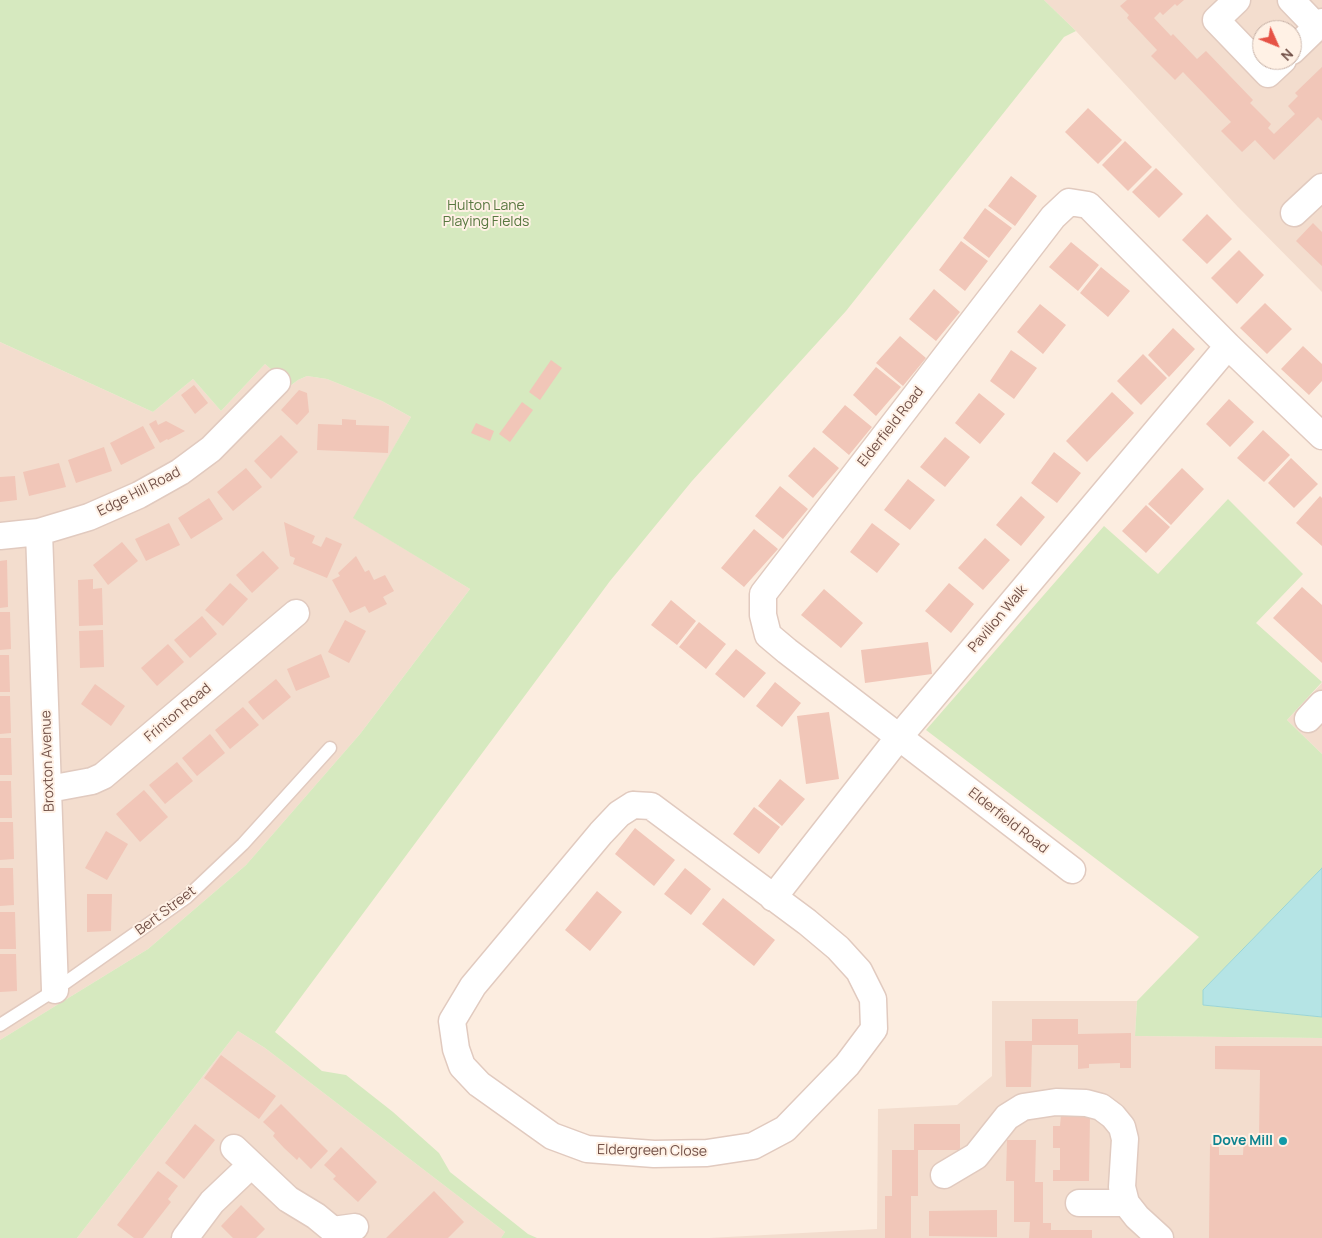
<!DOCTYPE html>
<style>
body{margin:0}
#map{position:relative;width:1322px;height:1238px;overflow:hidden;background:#fcede0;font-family:Manrope,sans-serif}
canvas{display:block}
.north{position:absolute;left:1252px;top:20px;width:50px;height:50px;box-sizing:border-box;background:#fff1e5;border:1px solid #c7b1a6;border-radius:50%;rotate:134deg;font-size:14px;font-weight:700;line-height:20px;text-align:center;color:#725148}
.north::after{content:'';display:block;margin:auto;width:18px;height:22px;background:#e65245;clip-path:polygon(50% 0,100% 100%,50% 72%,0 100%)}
</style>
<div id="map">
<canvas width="1322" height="1238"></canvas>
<div class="north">N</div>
</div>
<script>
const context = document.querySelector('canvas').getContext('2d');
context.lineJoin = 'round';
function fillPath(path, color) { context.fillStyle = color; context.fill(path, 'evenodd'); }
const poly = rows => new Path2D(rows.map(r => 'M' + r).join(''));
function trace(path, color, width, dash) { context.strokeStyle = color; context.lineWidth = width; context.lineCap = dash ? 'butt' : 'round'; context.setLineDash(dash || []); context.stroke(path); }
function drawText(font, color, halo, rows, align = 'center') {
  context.font = font + ' Manrope,sans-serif'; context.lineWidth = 4; context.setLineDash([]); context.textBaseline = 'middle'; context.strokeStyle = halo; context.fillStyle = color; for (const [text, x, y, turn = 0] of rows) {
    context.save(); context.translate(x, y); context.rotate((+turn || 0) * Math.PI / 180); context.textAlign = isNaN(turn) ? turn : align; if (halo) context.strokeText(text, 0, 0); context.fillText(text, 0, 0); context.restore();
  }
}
fillPath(poly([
 [1044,0,1322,0,1322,292,1238,207,1076,31],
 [1262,30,1292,30,1292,60,1262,60],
 [0,342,153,412,193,379,221,411,265,364,290,386,298,380,307,376,327,379,382,401,411,417,354,518,470,589,360,734,246,865,148,949,0,1040],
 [1322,683,1322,754,1287,720],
 [992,1001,1137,1001,1135,1036,1322,1038,1322,1238,709,1238,877,1229,878,1109,957,1105,992,1076],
 [238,1031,265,1048,505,1232,501,1238,77,1238]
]), '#f3ddce');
fillPath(poly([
 [0,0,1044,0,1076,31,1064,37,846,311,692,481,610,581,275,1032,322,1071,346,1075,393,1112,439,1153,450,1172,528,1234,537,1238,501,1238,505,1232,265,1048,238,1031,77,1238,0,1238,0,1040,148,949,246,865,360,734,470,589,353,518,411,417,382,401,327,379,307,376,298,380,290,386,265,364,221,411,193,379,153,412,0,342],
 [1228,499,1303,574,1256,623,1322,682,1287,720,1322,754,1322,868,1203,990,1203,1005,1322,1017,1322,1038,1135,1036,1137,1001,1199,937,926,730,1104,526,1158,574]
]), '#d6e9bf');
const water = poly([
 [1322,868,1322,1017,1203,1005,1203,990,1322,868]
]);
fillPath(water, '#b5e4e5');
trace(water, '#9bd5d6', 1);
fillPath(poly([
 [1127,0,1184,0,1177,6,1175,4,1163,15,1160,12,1154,18,1171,36,1173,34,1197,59,1206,51,1253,100,1250,103,1271,124,1268,128,1274,134,1295,114,1288,106,1298,96,1295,93,1322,67,1322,121,1318,117,1274,160,1255,140,1242,152,1221,131,1231,122,1183,72,1175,80,1151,56,1157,50,1127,18,1129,15,1120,6],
 [1088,108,1122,140,1098,164,1065,132],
 [1125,141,1152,167,1128,191,1102,165],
 [1156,168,1183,194,1159,218,1132,192],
 [1011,176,1037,196,1015,226,988,206],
 [985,208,1012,228,989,258,963,238],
 [1207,214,1232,239,1207,264,1182,240],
 [1313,223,1322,232,1322,266,1296,241],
 [961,241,988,261,965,291,939,270],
 [1071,242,1099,265,1078,291,1049,267],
 [1239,250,1264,275,1237,304,1211,278],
 [1101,267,1130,291,1108,317,1080,293],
 [934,289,960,312,936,341,909,319],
 [1265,303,1292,329,1267,354,1240,328],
 [1040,304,1066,325,1043,354,1017,332],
 [1173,328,1195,349,1169,377,1148,355],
 [900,336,926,358,903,386,876,363],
 [1303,346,1322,364,1322,381,1309,395,1281,369],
 [1011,350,1037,368,1014,399,990,381],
 [1143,354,1167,378,1141,405,1117,381],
 [551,360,562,368,540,400,529,392],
 [876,367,901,387,876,416,853,395],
 [194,385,208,403,195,414,181,395],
 [299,390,307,393,309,412,297,425,281,410],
 [1112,392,1134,413,1087,462,1066,441],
 [979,393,1005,414,980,444,955,423],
 [1229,399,1254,422,1230,447,1206,424],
 [522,402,533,410,510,442,499,434],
 [845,405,872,427,849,455,822,432],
 [342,419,356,420,356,425,389,426,388,453,317,450,318,424,342,425],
 [156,420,158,425,166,421,185,431,168,440,167,439,160,443,149,424],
 [476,423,494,431,490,441,471,433],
 [143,426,155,448,121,465,110,443],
 [1263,430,1290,455,1264,482,1237,458],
 [281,435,298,452,271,479,254,461],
 [945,437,970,457,945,487,920,467],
 [104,447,112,471,76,483,68,460],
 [814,447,839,468,813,498,788,476],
 [1054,452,1081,473,1057,503,1031,483],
 [1291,458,1318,484,1294,508,1268,483],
 [59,463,66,487,29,496,23,472],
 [246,468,262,487,233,511,217,492],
 [1182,468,1204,489,1171,525,1148,504],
 [15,476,17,500,0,502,0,477],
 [908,479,935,500,910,530,884,510],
 [780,486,808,509,783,539,755,516],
 [1021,496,1045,517,1021,546,996,525],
 [1320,496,1322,498,1322,546,1296,523],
 [209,498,223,519,191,539,178,518],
 [1146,505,1170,527,1146,553,1122,531],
 [284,522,315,536,312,543,321,547,326,537,342,544,327,578,293,564,295,558,290,556],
 [169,523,180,545,146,561,135,539],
 [872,523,900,544,877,573,850,552],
 [754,529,778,549,744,587,721,568],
 [985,538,1010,560,983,590,958,568],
 [122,542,138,561,108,585,93,565],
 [263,551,279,568,252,593,236,575],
 [356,556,365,572,369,570,374,580,385,575,394,591,383,597,387,604,369,613,365,606,350,613,332,580,340,576,338,573],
 [7,560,8,607,0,608,0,561],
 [93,579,93,589,102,588,103,625,79,626,78,580],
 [230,583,248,599,223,626,205,610],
 [949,583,974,604,951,633,925,611],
 [1302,587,1322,605,1322,663,1273,618],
 [824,589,863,623,841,648,801,615],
 [671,600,696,621,677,645,651,625],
 [0,612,10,612,11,649,0,650],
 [202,616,217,634,190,658,174,640],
 [345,620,366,631,349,663,328,652],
 [699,622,726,644,706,669,679,647],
 [103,630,104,667,80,668,79,631],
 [928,642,932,674,865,683,861,650],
 [168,644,184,662,157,686,141,668],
 [736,649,766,673,744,698,715,674],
 [321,654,330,677,296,691,287,669],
 [0,655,9,655,10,692,0,692],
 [276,679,291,697,263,720,248,702],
 [775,682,801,703,782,727,756,706],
 [95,684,125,706,111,726,81,704],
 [0,696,10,696,11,733,0,734],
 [243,707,259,725,230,749,215,730],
 [829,712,839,779,806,784,797,716],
 [210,734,225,753,197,776,182,758],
 [0,738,11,738,12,775,0,775],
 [177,762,193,781,165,804,149,785],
 [780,779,805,799,782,826,758,806],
 [0,781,11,781,12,818,0,818],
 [144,790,168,817,140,842,116,814],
 [754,807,780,827,759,854,733,834],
 [0,822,13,822,14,859,0,860],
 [635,828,675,860,654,886,615,854],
 [106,831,128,844,107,880,85,868],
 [0,868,13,868,14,905,0,906],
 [685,868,711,889,691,915,664,894],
 [597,891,622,912,590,951,565,930],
 [87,894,112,894,111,931,87,932],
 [723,898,775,940,754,966,702,924],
 [0,912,15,912,16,949,0,949],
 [0,954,16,954,17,991,0,992],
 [1032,1019,1078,1019,1078,1034,1131,1033,1131,1068,1120,1068,1120,1063,1089,1064,1089,1068,1078,1069,1078,1045,1032,1045,1031,1087,1006,1087,1005,1041,1032,1041],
 [1215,1046,1322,1046,1322,1238,1209,1238,1210,1144,1219,1144,1219,1155,1243,1155,1244,1138,1259,1138,1260,1070,1215,1069],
 [221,1055,276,1096,259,1119,204,1078],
 [281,1104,328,1151,311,1169,299,1157,297,1160,284,1148,273,1136,275,1133,263,1122],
 [1061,1115,1090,1115,1089,1181,1053,1181,1053,1170,1060,1170,1060,1148,1053,1148,1053,1126,1060,1126],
 [195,1124,215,1140,184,1179,165,1163],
 [914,1124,960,1124,960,1150,918,1150,918,1196,911,1196,911,1238,885,1238,885,1196,892,1196,892,1150,914,1150],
 [1007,1140,1036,1140,1035,1182,1043,1182,1043,1223,1051,1223,1051,1230,1092,1230,1092,1238,1029,1238,1030,1222,1014,1222,1014,1181,1006,1181],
 [341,1147,377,1182,358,1202,333,1179,336,1176,324,1165],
 [158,1171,178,1186,168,1199,171,1202,143,1238,134,1238,117,1225],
 [434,1191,464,1222,448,1238,386,1238],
 [241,1205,265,1229,256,1238,233,1238,221,1226],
 [997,1210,997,1237,929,1236,929,1211]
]), '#f1c6b8');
const service = poly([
 [0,1025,55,990,187,897,243,844,330,748]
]);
const minor = poly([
 [1237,0,1216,20,1268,74,1283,60],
 [1291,0,1317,27],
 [1292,51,1322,22],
 [1294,213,1322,187],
 [39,532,55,990],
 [0,536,39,532,89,517,139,495,180,472,211,449,277,382],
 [1308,719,1322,704],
 [49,789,92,781,103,776,296,613],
 [633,805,651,806,807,922,838,948,859,971,873,999,874,1029,847,1065,785,1129,753,1146,707,1153,654,1154,587,1149,552,1136,479,1084,462,1066,456,1049,452,1021,473,986,601,833,619,814,633,805],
 [1072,870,787,651,768,635,763,615,763,594,1053,217,1069,202,1088,205,1228,346,1322,436],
 [773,898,899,737,1228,346],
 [234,1148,288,1199,316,1216,333,1230,355,1227],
 [944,1175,976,1156,1007,1117,1023,1107,1056,1102,1086,1103,1101,1107,1113,1116,1122,1127,1125,1139,1122,1187,1126,1203,1137,1217,1160,1238],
 [1079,1203,1126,1203],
 [185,1238,212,1202,251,1165]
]);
trace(service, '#e1cabf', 15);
trace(minor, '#e1cabf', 29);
trace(service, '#fff', 12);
trace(minor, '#fff', 26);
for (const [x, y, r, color] of [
 [1283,1141,5,"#0f9aa8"]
]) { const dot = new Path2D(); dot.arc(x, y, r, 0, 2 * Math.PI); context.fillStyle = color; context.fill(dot); trace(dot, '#fff1e5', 2); }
drawText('14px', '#587840', '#fff1e5', [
 ["Hulton Lane",486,206],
 ["Playing Fields",486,222]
]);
drawText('14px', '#725148', '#fff1e5', [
 ["Elderfield Road",891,427,-52],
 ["Edge Hill Road",139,492,-27],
 ["Pavilion Walk",998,619,-50],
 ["Frinton Road",178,713,-40],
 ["Broxton Avenue",48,761,-92],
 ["Elderfield Road",1008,821,38],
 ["Bert Street",166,911,-37],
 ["Eldergreen Close",652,1151,1]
]);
drawText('bold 14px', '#0d838f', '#fff1e5', [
 ["Dove Mill",1273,1141]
], 'right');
</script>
